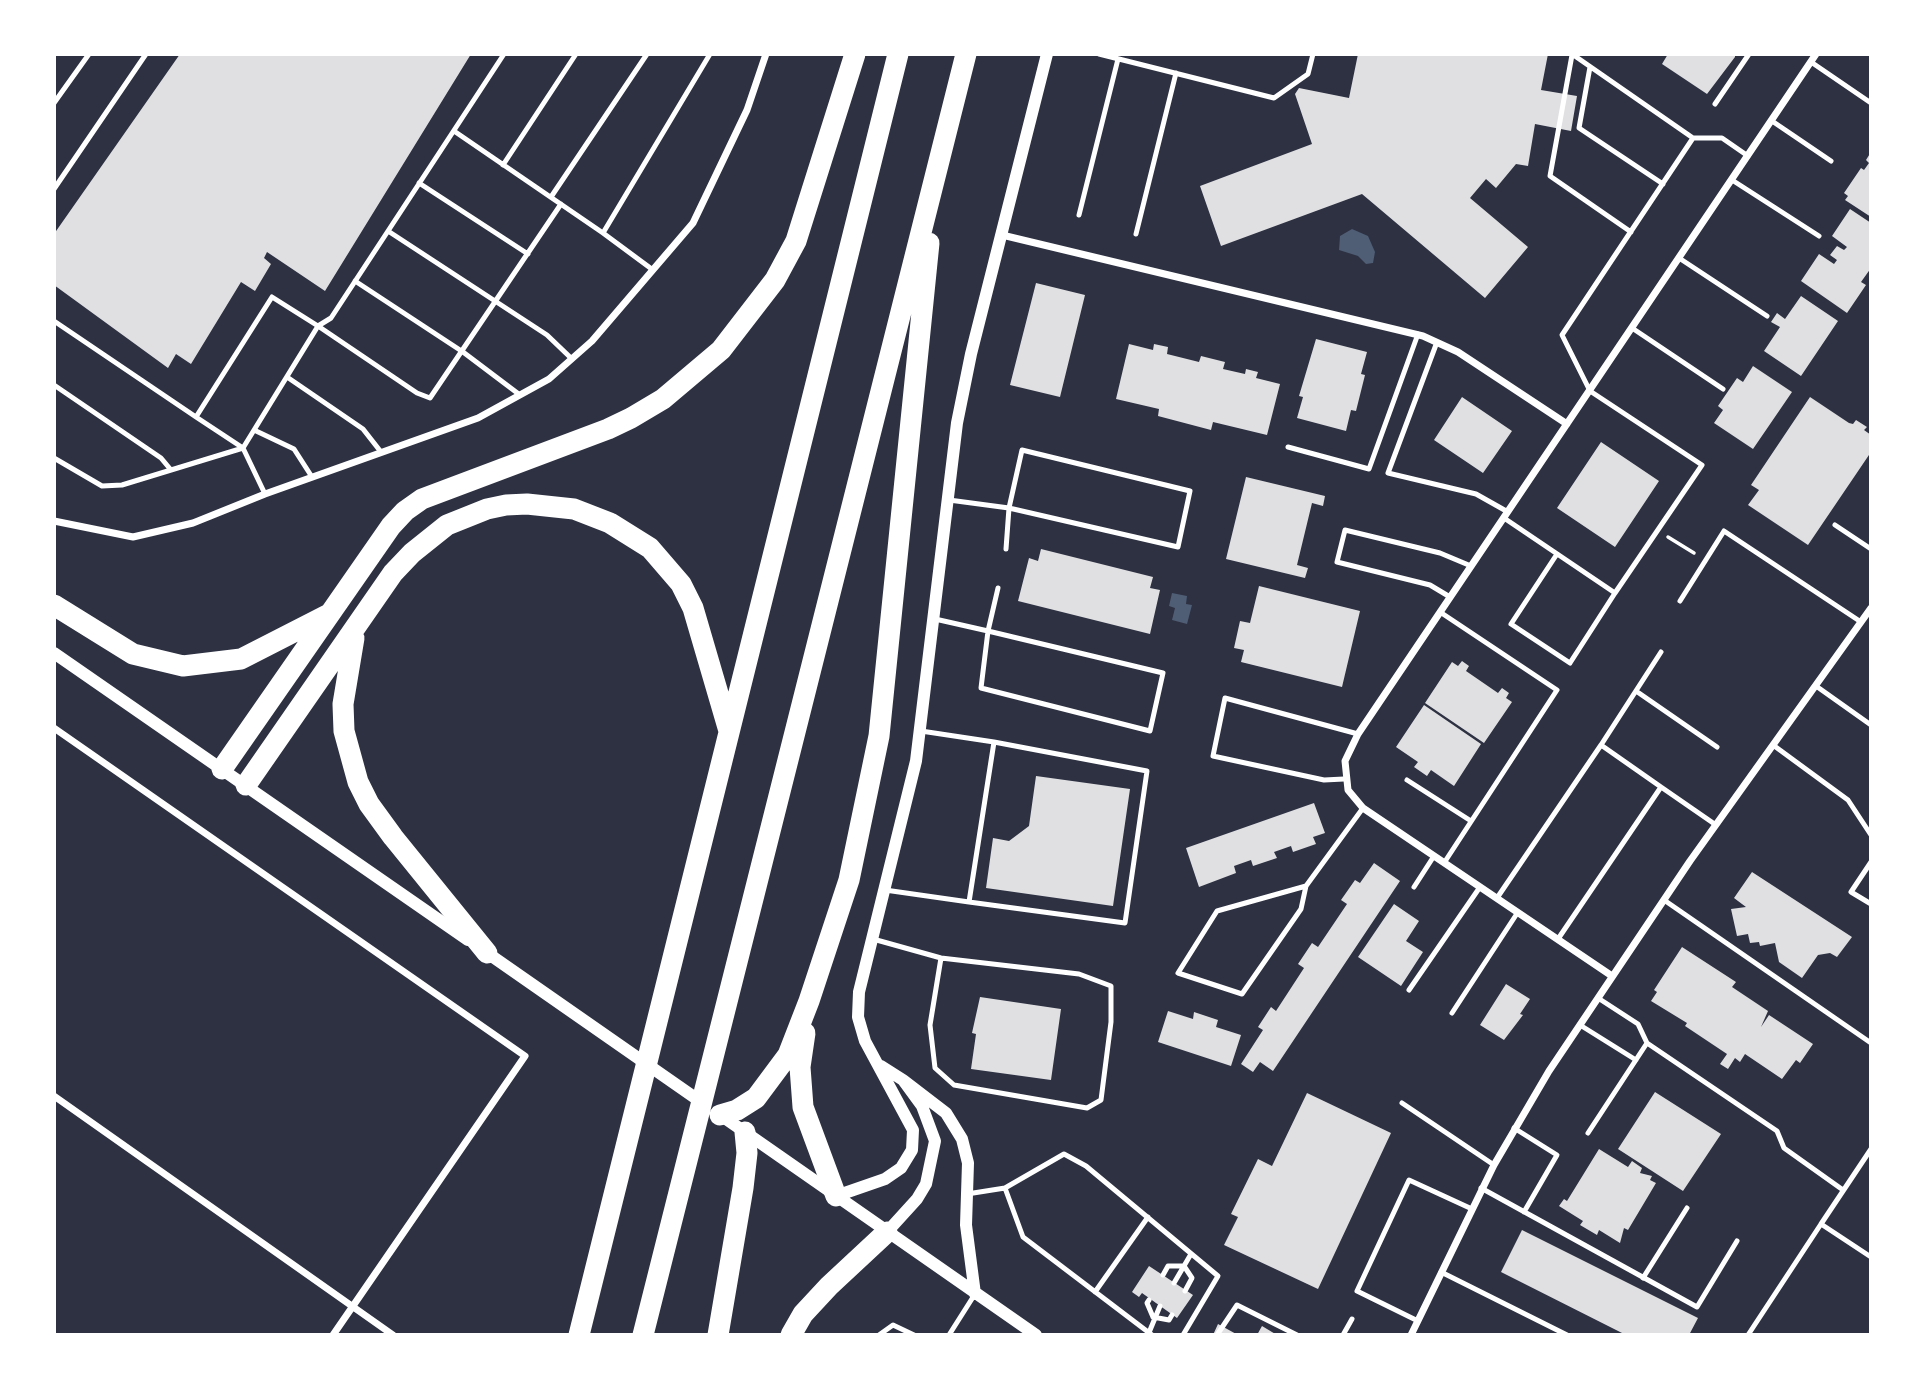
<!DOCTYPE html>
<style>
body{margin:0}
#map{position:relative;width:1925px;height:1389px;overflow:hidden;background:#2d3142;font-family:"DM Sans",sans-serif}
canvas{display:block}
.frame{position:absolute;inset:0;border:56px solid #fff;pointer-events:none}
</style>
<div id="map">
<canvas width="1925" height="1389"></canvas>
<div class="frame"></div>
</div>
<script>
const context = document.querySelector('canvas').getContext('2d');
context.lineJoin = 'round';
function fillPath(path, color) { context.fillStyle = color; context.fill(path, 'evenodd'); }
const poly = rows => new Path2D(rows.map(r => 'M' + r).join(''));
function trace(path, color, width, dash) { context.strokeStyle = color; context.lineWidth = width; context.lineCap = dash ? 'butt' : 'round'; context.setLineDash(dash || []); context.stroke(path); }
fillPath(poly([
 [1352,229,1368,236,1375,252,1373,263,1366,264,1358,256,1339,250,1340,236],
 [1172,593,1187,596,1186,604,1192,605,1187,624,1172,620,1175,608,1169,606]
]), '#4f5d75');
fillPath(poly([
 [180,54,471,54,325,291,267,252,264,258,271,264,255,291,241,282,191,364,176,354,168,368,54,285,54,234],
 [1358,54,1548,54,1541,90,1577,96,1571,131,1535,124,1528,166,1516,164,1496,188,1486,179,1470,198,1528,247,1485,298,1362,194,1221,246,1200,186,1312,144,1295,94,1299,88,1349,98],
 [1668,54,1735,54,1735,57,1707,94,1662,64],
 [1871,152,1871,217,1845,200,1848,196,1844,193,1861,168,1864,170,1869,163,1866,160],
 [1850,209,1871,223,1871,268,1861,282,1866,285,1847,313,1801,281,1819,254,1834,264,1837,260,1830,255,1837,246,1844,250,1847,247,1832,236],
 [1036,283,1085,295,1060,397,1010,385],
 [1801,296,1838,321,1801,376,1764,351,1780,327,1771,322,1777,313,1785,319],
 [1316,339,1367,352,1361,374,1365,375,1356,411,1351,410,1346,431,1297,418,1303,397,1299,396],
 [1129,344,1153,350,1154,344,1168,347,1167,354,1199,362,1201,356,1225,362,1223,369,1245,374,1246,369,1258,372,1256,378,1280,384,1267,435,1213,422,1211,430,1158,416,1159,409,1116,399],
 [1753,366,1792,392,1753,449,1714,423,1723,410,1718,406,1737,378,1743,382],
 [1462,397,1512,431,1483,473,1434,440],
 [1810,397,1849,423,1853,424,1856,420,1867,427,1864,430,1871,435,1871,452,1808,545,1748,505,1759,490,1751,485],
 [1601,442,1659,481,1615,547,1557,508],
 [1246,477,1325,496,1323,506,1312,503,1297,565,1308,568,1305,578,1226,559],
 [1041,549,1153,577,1150,588,1160,590,1150,634,1018,601,1029,558,1038,561],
 [1259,586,1360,611,1342,687,1241,662,1244,650,1234,648,1240,621,1250,623],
 [1462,661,1469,666,1466,671,1498,693,1502,688,1509,693,1506,698,1512,702,1484,743,1425,703,1452,662,1458,666],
 [1424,705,1481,744,1454,786,1431,770,1427,776,1414,767,1418,762,1396,747],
 [1036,776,1130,789,1113,906,986,888,993,838,1009,841,1029,826],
 [1314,803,1325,833,1313,837,1316,844,1293,852,1291,846,1274,852,1277,858,1253,866,1251,860,1234,866,1236,873,1199,887,1186,848],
 [1374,863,1400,881,1273,1071,1260,1062,1253,1072,1241,1064,1263,1030,1258,1027,1271,1007,1276,1011,1304,968,1298,964,1312,943,1318,947,1347,904,1341,900,1355,880,1360,883],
 [1752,872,1852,937,1837,957,1830,953,1818,955,1802,978,1779,962,1775,943,1760,946,1759,942,1750,943,1748,934,1737,936,1731,909,1746,907,1734,898],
 [1394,904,1419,921,1406,941,1423,952,1401,986,1358,957],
 [1682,947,1736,982,1732,987,1768,1011,1761,1027,1769,1015,1813,1044,1800,1063,1796,1060,1782,1079,1745,1054,1740,1062,1735,1058,1728,1069,1720,1064,1727,1054,1685,1026,1687,1023,1651,1001,1657,992,1654,990],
 [1506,984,1530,999,1520,1014,1523,1015,1504,1040,1480,1025],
 [980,997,1061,1009,1051,1080,971,1069,976,1034,972,1033],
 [1168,1011,1193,1019,1194,1012,1218,1020,1216,1027,1241,1035,1231,1066,1158,1042],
 [1655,1092,1721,1134,1683,1191,1618,1149],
 [1307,1093,1391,1133,1318,1289,1224,1245,1238,1217,1231,1214,1258,1159,1272,1166],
 [1599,1149,1628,1167,1632,1161,1642,1168,1640,1173,1652,1176,1650,1180,1656,1183,1628,1230,1624,1228,1620,1243,1599,1230,1597,1235,1580,1225,1583,1221,1559,1206,1564,1199,1567,1201],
 [1522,1230,1698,1318,1689,1335,1626,1335,1501,1272],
 [1149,1266,1193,1295,1177,1318,1142,1293,1139,1297,1132,1292],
 [1218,1324,1238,1335,1213,1335],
 [1262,1326,1277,1335,1257,1335]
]), '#e0e0e3');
trace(poly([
 [1668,537,1694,553]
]), '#fff', 3.5);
trace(poly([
 [504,54,331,318,318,326,417,393,430,398,561,204],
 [1099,54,1274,98,1308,74,1313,54],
 [1572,55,1550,176,1631,232],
 [1811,62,1871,103],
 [1590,67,1579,128,1663,184],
 [54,103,89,54],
 [1715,104,1749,54],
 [1772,121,1831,161],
 [454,131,603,233,710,54],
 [1693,138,1722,138,1748,156],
 [503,165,576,54],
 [1732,180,1819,236],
 [419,183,528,254],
 [54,189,146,54],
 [551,197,647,54],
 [1079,215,1118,59],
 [388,231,547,335,572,359],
 [603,233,653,270],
 [1136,234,1176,73],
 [1679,258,1767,316],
 [355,281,463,352,520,395],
 [54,321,196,417,243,448,318,326,272,297,196,417],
 [1632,328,1723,389],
 [1437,342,1388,473,1476,494,1508,512],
 [287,377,363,429,381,452],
 [54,385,161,458,171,470],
 [254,430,294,449,312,477],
 [1288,447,1369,469,1418,334],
 [54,458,102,486,122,485,243,448,265,494],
 [949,500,1009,508,1178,547,1190,491,1022,450,1009,508,1006,549],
 [1504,518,1615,593,1702,465,1590,391,1562,335,1693,138,1572,54],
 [1835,525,1871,549],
 [1557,554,1511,624,1570,663,1615,593],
 [1450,597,1430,585,1337,562,1345,530,1440,553,1471,566],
 [1680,601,1724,531,1861,622],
 [1440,612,1557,690,1444,863],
 [935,619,988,631,981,688,1150,731,1163,673,988,631,998,588],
 [1816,686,1871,725],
 [1636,691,1717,747],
 [1601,745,1661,652],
 [1773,745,1848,800,1871,835],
 [1344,779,1324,780,1213,756,1225,698,1358,734],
 [1407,780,1471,821],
 [1661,787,1716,825],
 [1871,862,1851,892,1871,904],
 [1306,886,1217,911,1178,973,1242,994,1301,909,1306,886,1363,808],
 [1414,887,1434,856],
 [885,890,969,902,994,742,921,731],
 [1497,898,1601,745,1661,787,1558,939],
 [1664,900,1871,1043],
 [969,902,1125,923,1147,771,994,742],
 [873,939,941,958,1079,974,1111,986,1111,1022,1101,1100,1087,1108,954,1085,935,1068,930,1025,941,958],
 [1409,990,1480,887],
 [1598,998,1638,1024,1647,1043],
 [1452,1013,1518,912],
 [1580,1025,1636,1060],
 [1402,1103,1494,1165],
 [1514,1128,1557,1155,1524,1212],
 [1588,1133,1647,1043,1777,1131,1784,1148,1843,1190],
 [1005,1188,1023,1237,1152,1335],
 [1481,1188,1697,1307,1737,1241],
 [967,1194,1005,1188,1064,1154,1086,1166,1218,1276,1183,1335],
 [1821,1224,1871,1149],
 [1184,1266,1192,1278,1185,1291],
 [1441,1272,1567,1335],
 [1163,1275,1168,1266,1184,1266],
 [1643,1278,1687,1208],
 [1174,1283,1191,1254],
 [1095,1292,1148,1217],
 [1149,1300,1147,1303,1153,1317],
 [1153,1317,1169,1320,1172,1315],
 [1418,1321,1357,1291,1409,1180,1472,1209],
 [879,1335,893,1325,914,1335],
 [949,1335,975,1294],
 [1148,1335,1160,1306],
 [1217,1335,1237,1305,1297,1335],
 [1343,1335,1352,1319],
 [1748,1335,1821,1224,1871,1257]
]), '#fff', 5);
trace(poly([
 [1002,235,1423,336,1458,352,1567,424],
 [54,521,133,537,193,523,265,494,478,418,549,379,592,341,693,223,747,110,766,54],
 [54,728,525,1056,333,1335],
 [1612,976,1363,808,1348,790,1345,761,1358,734,1816,54],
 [54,1096,393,1335],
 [1411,1335,1494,1165,1549,1071,1690,861,1871,608]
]), '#fff', 7);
trace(poly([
 [54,653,468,940],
 [483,950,704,1104],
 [881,1066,903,1080,922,1106,935,1141,926,1184,917,1199,887,1232],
 [903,1080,946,1113,962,1139,968,1163,966,1225,975,1294],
 [719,1114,1036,1335],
 [836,1196,885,1179,901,1168,912,1150,913,1130,865,1041,858,1017,859,992,916,761,957,423,971,354,1047,54]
]), '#fff', 12);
trace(poly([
 [54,605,133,654,183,666,241,659,329,614],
 [354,638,343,704,344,731,358,782,369,804,393,837,487,953],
 [222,769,391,526,405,511,422,499,608,429,631,418,663,399,721,350,775,280,796,241,855,54],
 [246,785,393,573,412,553,447,525,487,509,506,505,527,504,574,509,610,523,650,548,681,584,693,608,729,731],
 [805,1033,800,1067,803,1107,836,1196],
 [720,1115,737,1110,756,1098,788,1055,809,1001,849,880,879,736,929,243],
 [579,1335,898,54],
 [643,1335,966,54],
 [718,1335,743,1188,747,1153,745,1132],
 [791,1335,803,1314,829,1286,887,1232]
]), '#fff', 21);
</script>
